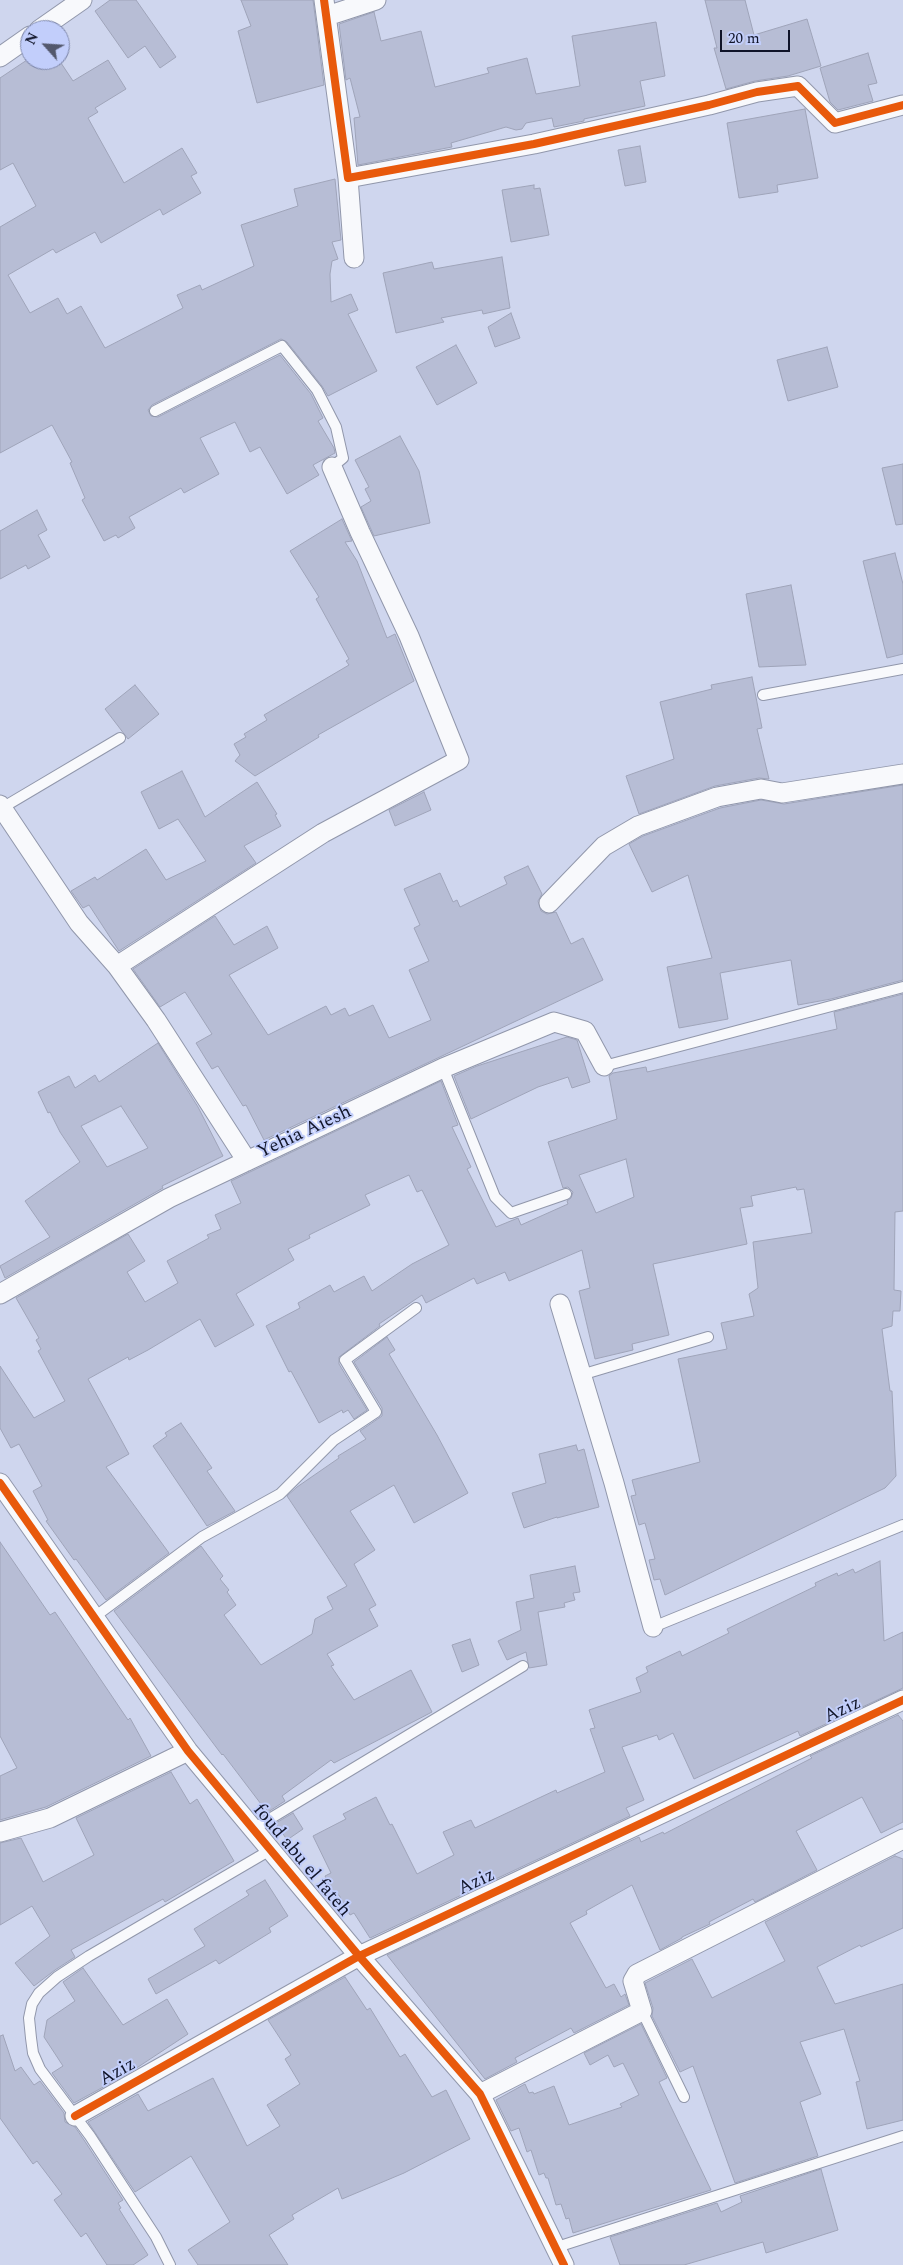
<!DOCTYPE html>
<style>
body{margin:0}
#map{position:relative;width:903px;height:2265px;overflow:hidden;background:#cfd6ee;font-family:Spectral,serif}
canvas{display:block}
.north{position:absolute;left:20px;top:20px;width:50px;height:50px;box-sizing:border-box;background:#c2cefb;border:1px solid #7b84a7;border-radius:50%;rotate:296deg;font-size:14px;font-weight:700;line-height:20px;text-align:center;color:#101428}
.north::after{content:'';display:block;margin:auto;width:18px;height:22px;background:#53586d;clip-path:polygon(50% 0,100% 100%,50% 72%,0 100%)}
.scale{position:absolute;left:720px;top:30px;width:70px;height:22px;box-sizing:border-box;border:2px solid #101428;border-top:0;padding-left:6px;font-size:15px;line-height:18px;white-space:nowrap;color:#101428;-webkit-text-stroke:4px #c2cefb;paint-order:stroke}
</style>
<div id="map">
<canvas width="903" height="2265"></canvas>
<div class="north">N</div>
<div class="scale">20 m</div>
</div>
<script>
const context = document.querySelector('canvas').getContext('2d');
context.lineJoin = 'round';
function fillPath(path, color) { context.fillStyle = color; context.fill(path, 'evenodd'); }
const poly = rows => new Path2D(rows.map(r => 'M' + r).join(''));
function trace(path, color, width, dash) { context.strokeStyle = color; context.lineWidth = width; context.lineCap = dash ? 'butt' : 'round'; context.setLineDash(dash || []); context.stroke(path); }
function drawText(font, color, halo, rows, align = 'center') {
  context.font = font + ' Spectral,serif'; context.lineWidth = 4; context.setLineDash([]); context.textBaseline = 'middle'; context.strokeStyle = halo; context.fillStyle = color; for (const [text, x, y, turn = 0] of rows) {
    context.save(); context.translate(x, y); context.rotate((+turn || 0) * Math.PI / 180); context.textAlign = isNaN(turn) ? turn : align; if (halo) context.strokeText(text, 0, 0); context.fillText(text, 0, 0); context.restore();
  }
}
const building = poly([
 [110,0,136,0,176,57,160,68,145,46,128,58,95,11,110,0],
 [241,0,313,0,324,85,257,103,238,31,251,26,241,0],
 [705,0,745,0,754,35,807,19,821,66,788,76,755,81,726,89,714,48,717,48,705,0],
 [374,12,381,41,421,31,435,87,489,73,487,68,527,58,536,94,580,86,572,36,656,22,665,76,640,81,645,106,584,119,584,121,554,127,552,118,526,123,522,129,516,130,506,127,451,143,452,147,358,165,354,118,360,117,350,78,346,80,339,24,374,12],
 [868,53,877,83,868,85,873,101,838,110,830,102,820,68,868,53],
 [27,60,59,60,73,81,108,60,126,89,95,108,98,112,88,118,124,183,182,148,197,173,191,176,201,193,163,215,160,209,101,243,95,232,56,253,53,249,8,275,30,313,58,298,67,314,81,306,105,348,183,308,177,295,200,285,202,290,254,266,241,225,298,206,294,189,335,179,341,240,332,242,338,259,332,261,330,274,331,302,351,294,358,310,348,314,377,371,328,396,322,386,287,342,281,339,152,405,148,410,151,416,158,417,280,355,311,394,323,418,318,421,334,448,335,453,313,465,319,475,287,494,260,447,250,452,235,422,200,438,219,474,184,493,181,488,129,517,135,528,118,538,116,535,104,541,82,500,85,498,70,463,72,462,52,425,0,453,0,227,36,206,13,163,0,170,0,78,27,60],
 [805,109,818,178,777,185,778,192,739,198,727,123,805,109],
 [640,146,646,182,625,186,618,150,640,146],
 [534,185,534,189,540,188,549,235,511,242,502,190,534,185],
 [502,257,510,308,483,314,482,310,441,318,444,322,396,333,383,273,432,262,434,269,502,257],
 [511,313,520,338,495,347,488,327,511,313],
 [456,345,477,383,437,405,416,367,456,345],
 [827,347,838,387,788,401,777,360,827,347],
 [400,436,419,471,430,523,374,536,361,507,371,501,365,489,369,487,355,460,400,436],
 [903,464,903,524,896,525,882,468,903,464],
 [37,510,47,530,38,535,50,557,28,569,26,565,0,579,0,531,37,510],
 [342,519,352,541,345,542,357,561,387,638,395,634,414,681,318,735,319,737,255,776,235,761,240,755,234,744,246,737,244,734,267,720,264,715,349,665,346,661,349,659,316,599,319,597,290,551,342,519],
 [895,553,903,584,903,654,887,658,863,561,895,553],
 [791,585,806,665,759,667,746,594,791,585],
 [752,677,762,728,757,729,769,779,759,778,715,786,639,814,626,776,674,759,660,702,712,689,711,685,752,677],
 [135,685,159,714,128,739,105,709,135,685],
 [182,771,205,817,257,782,277,814,275,815,281,826,244,846,256,863,119,951,89,905,83,908,71,891,95,877,97,880,146,849,166,880,206,861,178,819,159,829,141,792,182,771],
 [903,785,903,980,831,999,798,1005,791,960,720,973,728,1019,679,1028,667,967,712,958,688,875,652,892,629,844,643,836,720,808,761,800,784,804,903,785],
 [424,792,431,810,395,826,389,810,424,792],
 [528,866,542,894,538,901,541,911,547,914,556,912,571,944,583,938,603,980,264,1140,246,1105,243,1106,218,1066,212,1069,196,1043,212,1034,185,992,160,1007,133,969,215,916,234,945,267,926,278,948,229,975,268,1035,326,1006,331,1015,345,1008,349,1016,373,1005,389,1038,431,1020,409,970,429,961,414,928,420,925,404,889,440,873,453,902,457,900,460,907,507,884,504,877,528,866],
 [903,994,903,1211,895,1212,894,1290,901,1291,900,1311,893,1311,892,1326,882,1329,890,1391,892,1391,896,1476,885,1488,665,1595,660,1579,654,1580,649,1560,655,1559,645,1523,639,1525,631,1496,636,1495,632,1480,700,1462,678,1359,727,1349,721,1323,754,1316,749,1294,758,1288,753,1242,812,1233,804,1189,797,1190,796,1187,751,1196,753,1206,740,1208,747,1244,653,1264,669,1335,632,1344,633,1350,595,1359,579,1291,590,1288,582,1250,509,1281,505,1272,477,1284,474,1278,426,1303,422,1295,379,1324,380,1326,339,1357,339,1364,367,1410,354,1419,348,1410,343,1413,342,1410,319,1423,291,1371,289,1372,266,1326,300,1308,298,1303,330,1285,334,1292,364,1276,372,1291,412,1264,449,1245,422,1190,417,1192,409,1175,365,1195,370,1205,309,1235,310,1238,288,1249,294,1260,236,1294,254,1325,215,1347,200,1319,148,1350,129,1360,128,1357,88,1379,129,1454,106,1467,169,1553,106,1600,76,1559,74,1560,46,1521,48,1520,33,1491,42,1486,19,1444,11,1448,0,1428,0,1366,34,1418,65,1401,38,1351,41,1349,36,1340,39,1338,16,1298,128,1234,145,1261,127,1272,145,1302,178,1283,167,1261,209,1238,207,1235,221,1229,215,1215,241,1203,231,1181,441,1081,458,1125,452,1127,471,1167,467,1169,496,1227,518,1218,521,1225,568,1204,567,1201,571,1198,573,1192,568,1187,563,1188,548,1142,617,1119,609,1076,613,1073,646,1067,647,1072,837,1029,834,1012,903,994],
 [626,1159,634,1197,596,1213,579,1175,626,1159],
 [567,1037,577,1040,590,1082,572,1088,568,1077,538,1087,471,1119,454,1076,477,1066,567,1037],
 [158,1043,198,1107,223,1156,162,1186,163,1188,5,1278,0,1266,50,1237,25,1201,80,1162,60,1132,50,1112,48,1113,38,1092,69,1076,75,1088,95,1075,99,1082,158,1043],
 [121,1106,148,1148,107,1167,81,1126,121,1106],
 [387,1337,395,1350,389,1354,437,1435,468,1493,414,1523,394,1485,350,1511,375,1550,354,1564,376,1605,369,1609,378,1626,327,1654,334,1665,331,1666,354,1700,411,1670,432,1712,334,1763,331,1760,282,1796,285,1801,268,1812,265,1807,264,1808,223,1754,222,1755,114,1611,201,1546,223,1576,220,1579,229,1590,227,1592,236,1605,224,1615,261,1665,312,1634,315,1619,333,1609,327,1597,347,1586,287,1496,297,1487,339,1458,338,1456,366,1439,360,1431,382,1416,382,1408,354,1362,387,1337],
 [181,1423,212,1468,207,1471,235,1511,207,1526,153,1446,167,1436,165,1433,181,1423],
 [576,1445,578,1451,584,1449,599,1507,557,1518,557,1517,524,1528,512,1493,546,1483,539,1454,576,1445],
 [0,1542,50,1615,55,1612,128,1720,130,1718,151,1756,46,1807,0,1820,0,1776,17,1768,0,1736,0,1542],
 [880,1561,884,1641,903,1632,903,1688,800,1736,798,1731,694,1779,673,1733,659,1740,657,1735,622,1747,644,1800,626,1808,630,1816,370,1938,354,1913,350,1915,339,1895,335,1897,325,1876,331,1873,313,1836,346,1819,343,1814,376,1797,390,1825,392,1824,417,1874,454,1855,443,1832,471,1820,475,1828,556,1790,557,1793,605,1772,590,1729,595,1728,589,1710,641,1692,636,1678,648,1672,646,1667,680,1651,682,1656,729,1633,727,1629,816,1586,815,1583,837,1573,838,1576,853,1569,855,1573,880,1561],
 [575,1566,580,1592,573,1593,575,1600,564,1603,565,1607,538,1612,547,1665,529,1668,526,1652,507,1660,498,1641,521,1630,516,1602,534,1598,530,1575,575,1566],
 [470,1639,479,1665,462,1672,452,1645,470,1639],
 [898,1715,903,1721,903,1822,881,1833,862,1797,796,1831,817,1870,755,1902,753,1899,709,1922,710,1924,682,1937,682,1938,660,1950,632,1885,586,1911,587,1914,570,1923,606,1988,614,1984,621,1997,625,1994,629,2005,574,2033,571,2028,515,2058,517,2062,485,2079,387,1955,639,1837,641,1842,663,1832,664,1834,812,1758,810,1756,898,1715],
 [171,1772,190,1804,197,1799,234,1861,165,1902,163,1899,71,1950,75,1957,55,1970,34,1986,15,1963,50,1936,32,1906,0,1925,0,1843,21,1838,43,1882,94,1855,76,1818,171,1772],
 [293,1813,303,1829,287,1840,276,1823,293,1813],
 [895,1856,903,1859,903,1928,861,1947,860,1945,817,1967,835,2004,903,1984,903,2120,867,2129,856,2082,860,2081,844,2029,800,2042,821,2094,800,2102,818,2156,735,2183,693,2066,680,2072,652,2016,653,2008,645,1983,692,1959,712,1998,785,1961,765,1922,895,1856],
 [265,1880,288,1916,269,1928,271,1932,219,1964,216,1960,156,1994,148,1979,205,1946,194,1929,249,1895,246,1891,265,1880],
 [83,1968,123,2025,167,1999,188,2034,129,2073,74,2103,52,2073,63,2066,44,2037,47,2020,75,2001,63,1982,83,1968],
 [345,1977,367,2010,370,2008,400,2057,405,2054,432,2097,446,2090,470,2139,404,2173,342,2199,338,2188,292,2215,294,2219,269,2235,288,2265,198,2265,188,2250,230,2222,191,2156,135,2192,88,2122,138,2094,148,2111,213,2078,247,2146,280,2126,267,2105,300,2084,285,2059,291,2055,268,2020,345,1977],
 [641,2024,667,2078,659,2082,711,2190,573,2233,569,2218,566,2219,561,2204,556,2205,548,2178,546,2178,544,2173,539,2175,531,2150,527,2152,519,2128,511,2131,496,2100,525,2084,529,2093,533,2092,534,2094,554,2086,569,2125,622,2107,620,2104,639,2095,623,2063,614,2067,608,2055,590,2065,584,2053,641,2024],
 [3,2035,15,2071,21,2067,34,2085,40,2081,64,2113,65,2122,75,2127,84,2140,123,2200,118,2203,121,2208,119,2209,148,2255,133,2265,107,2265,86,2233,81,2237,54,2200,62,2194,37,2161,33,2164,0,2118,0,2036,3,2035],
 [821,2169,838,2230,766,2253,763,2242,684,2265,620,2265,610,2237,717,2203,721,2212,742,2202,740,2196,821,2169]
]);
fillPath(building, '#b7bdd5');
trace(building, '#9fa4b9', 1);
const lane = poly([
 [155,411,282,346,317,390,336,427,343,458,332,467],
 [763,695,903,669],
 [2,808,120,738],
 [604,1066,903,987],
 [443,1068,495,1197,511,1213,566,1194],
 [581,1375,708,1337],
 [93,1618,202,1537,280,1494,334,1440,376,1412,345,1360,416,1308],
 [653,1627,903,1525],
 [253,1829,523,1666],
 [642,2011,684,2097],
 [554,2248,903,2136],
 [170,2265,156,2237,137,2208,90,2136,40,2069,33,2053,31,2038,29,2018,32,2004,39,1993,57,1977,89,1956,272,1849]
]);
const street = poly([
 [324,0,348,178,534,144,709,105,757,92,798,86,835,123,903,105],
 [327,16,376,0],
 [39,30,82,0],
 [0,57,30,36],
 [348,178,354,258],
 [0,805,79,923,117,966,156,1020,247,1161],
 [549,903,604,846,638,826,717,797,761,789,782,793,903,774],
 [117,966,323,833,459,760,409,636,360,532,332,467],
 [0,1294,169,1198,443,1068,554,1022,585,1031,604,1066],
 [560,1304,614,1483,653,1627],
 [0,1483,188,1751,359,1956,480,2094,564,2265],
 [0,1832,50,1818,188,1751],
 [480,2094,642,2011,633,1981,637,1974,903,1839],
 [75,2116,359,1956,903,1700]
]);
trace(lane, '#9197ab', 12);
trace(street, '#9197ab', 21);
trace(lane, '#f8f9fc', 10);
trace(street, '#f8f9fc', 19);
trace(poly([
 [324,0,348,178,534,144,709,105,757,92,798,86,835,123,903,105],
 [0,1483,188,1751,359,1956,480,2094,564,2265],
 [75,2116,359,1956,903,1700]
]), '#e8590c', 8);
drawText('19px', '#101428', '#c2cefb', [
 ["Yehia Aiesh",305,1133,-25],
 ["Aziz",843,1711,-25],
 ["foud abu el fateh",301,1861,50],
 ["Aziz",477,1883,-25],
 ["Aziz",118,2073,-29]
]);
</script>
